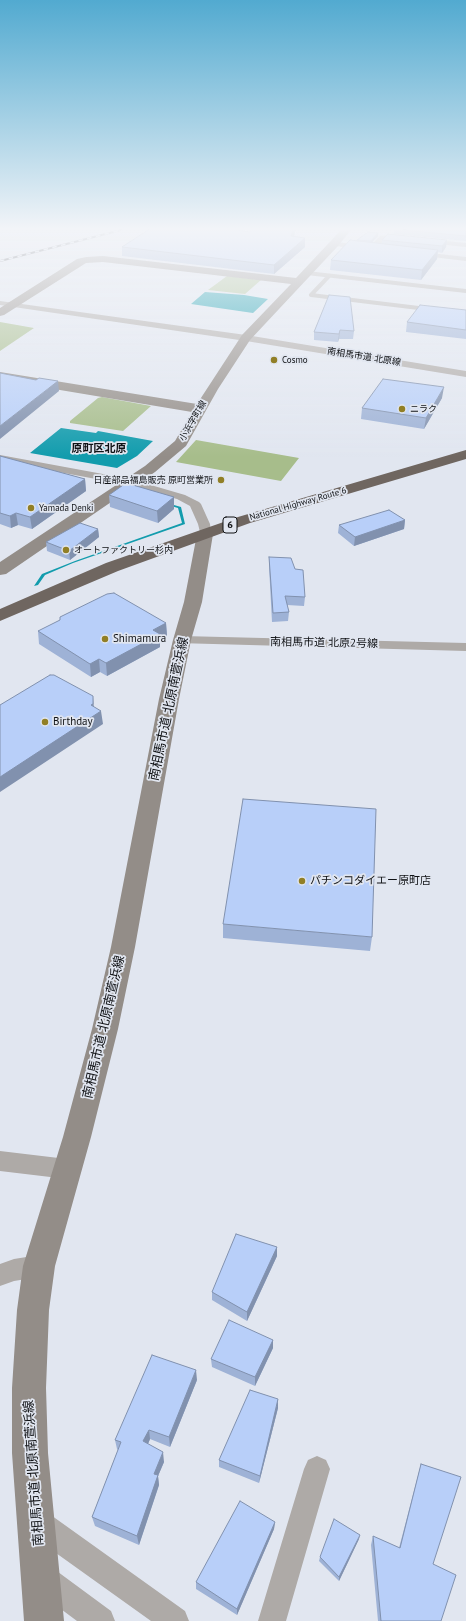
<!DOCTYPE html>
<meta charset="utf-8">
<style>
body{margin:0}
canvas{display:block;background:#e1e6f0}
</style>
<canvas width="466" height="1621"></canvas>
<script>
const context = document.querySelector('canvas').getContext('2d');
context.lineJoin = 'round';
function fillPath(path, color) { context.fillStyle = color; context.fill(path, 'evenodd'); }
const poly = rows => new Path2D(rows.map(r => 'M' + r).join(''));
function trace(path, color, width, dash) { context.strokeStyle = color; context.lineWidth = width; context.lineCap = dash ? 'butt' : 'round'; context.setLineDash(dash || []); context.stroke(path); }
function drawText(font, color, halo, rows, align = 'center') {
  context.font = font + ' "PT Sans","Noto Sans JP",sans-serif'; context.lineWidth = 3.5; context.setLineDash([]); context.textBaseline = 'middle'; context.strokeStyle = halo; context.fillStyle = color; for (const [text, x, y, turn = 0] of rows) {
    context.save(); context.translate(x, y); context.rotate((+turn || 0) * Math.PI / 180); context.textAlign = isNaN(turn) ? turn : align; if (halo) context.strokeText(text, 0, 0); context.fillText(text, 0, 0); context.restore();
  }
}
fillPath(poly([
 [227,276,261,280,245,294,208,290],
 [0,322,34,328,0,351],
 [102,397,151,406,123,431,70,423,70,421,98,398],
 [196,440,299,458,281,481,176,462]
]), '#a7bd8b');
fillPath(poly([
 [205,292,244,295,268,299,253,313,191,304],
 [61,428,96,433,98,431,153,441,137,456,117,468,30,453],
 [128,492,181,507,185,524,73,563,45,575,38,585,34,586,42,574,75,561,182,523,178,508,126,493]
]), '#129cad');
trace(poly([
 [307,273,466,291],
 [329,276,311,295,427,309]
]), '#aeaaa7', 4);
fillPath(poly([
 [387,235,466,243,466,247,387,239,373,250,335,246,331,244,335,242,370,246,380,236,387,235],
 [413,251,466,257,466,261,416,255,412,253,413,251],
 [0,301,246,335,466,371,466,377,246,341,0,305,0,301],
 [0,455,130,479,185,495,199,502,201,504,210,524,211,534,209,536,201,536,198,524,190,506,177,499,128,485,0,461,0,455],
 [182,636,466,643,466,651,177,643,175,640,177,637,182,636],
 [0,1151,67,1159,75,1162,78,1169,75,1176,67,1179,0,1171,0,1151],
 [39,1255,47,1258,51,1266,47,1274,39,1277,14,1281,0,1286,0,1264,14,1259,39,1255],
 [317,1456,326,1460,330,1469,286,1621,258,1621,304,1469,308,1460,317,1456],
 [38,1509,48,1513,185,1611,189,1621,151,1621,28,1533,24,1523,28,1513,38,1509],
 [44,1565,54,1569,111,1611,115,1621,77,1621,34,1589,30,1579,34,1569,44,1565]
]), '#aeaaa7');
fillPath(poly([
 [341,230,351,230,338,246,250,340,218,389,186,446,155,472,6,574,0,575,0,562,145,466,175,441,192,412,0,380,0,372,197,404,242,335,291,284,103,262,86,263,4,315,0,316,0,308,77,259,86,257,103,256,296,278,341,230],
 [205,529,211,531,213,534,202,602,191,640,179,699,135,947,118,1029,91,1137,55,1266,49,1310,46,1388,48,1453,64,1621,24,1621,12,1453,12,1388,17,1310,23,1266,63,1137,92,1029,111,947,159,699,173,640,184,602,197,534,199,531,205,529]
]), '#938d88');
fillPath(poly([
 [466,450,466,459,250,523,118,571,0,621,0,609,106,563,238,517,466,450]
]), '#6f6660');
const rail = poly([
 [0,261,121,230]
]);
trace(rail, '#34373b', 2);
trace(rail, '#e1e6f0', 1.5, [4.5]);
fillPath(poly([
 [394,230,466,230,466,241,394,234],
 [294,236,305,238,305,247,274,274,122,256,122,247],
 [378,236,372,243,382,244,382,240,447,240,446,247,442,253,438,252,437,259,421,280,330,270,331,260,357,241,357,240],
 [329,295,354,331,353,339,339,339,338,342,314,340,314,332],
 [466,310,466,339,406,332,407,322],
 [442,398,424,429,361,419,362,408],
 [0,456,85,479,86,491,32,529,18,525,11,528,0,524],
 [109,495,174,497,174,509,158,523,110,507],
 [405,520,404,529,354,546,338,533,339,525],
 [98,529,99,537,70,560,47,551,46,542],
 [269,557,295,569,305,597,304,606,287,605,289,612,288,621,272,622,269,566],
 [166,623,167,636,160,640,160,647,107,676,100,672,91,677,39,644,38,631],
 [223,924,372,937,370,951,223,938],
 [277,1247,277,1256,247,1321,212,1300,212,1292],
 [273,1340,273,1348,255,1386,212,1367,211,1359],
 [197,1380,170,1447,150,1439,148,1444,164,1462,158,1476,159,1485,139,1545,95,1526,92,1517,118,1450,117,1449,115,1440],
 [278,1399,278,1408,259,1483,219,1467,219,1460],
 [421,1464,433,1564,441,1621,378,1621,371,1545,373,1536,399,1548],
 [275,1522,274,1529,237,1615,196,1589,196,1582],
 [359,1539,339,1581,319,1561,320,1557]
]), '#9eb2d6');
fillPath(poly([
 [293,230,296,230,291,245,291,236],
 [378,233,378,236,370,244,371,241],
 [305,238,305,247,274,274,274,265],
 [447,240,446,247,442,253,442,246],
 [438,250,437,259,421,280,422,270],
 [340,330,339,339,338,342,339,334],
 [58,381,59,391,0,439,0,426],
 [444,387,442,398,424,429,426,418],
 [85,479,86,491,32,529,30,517],
 [174,497,174,509,158,523,157,511],
 [16,513,18,525,11,528,10,516],
 [405,520,404,529,354,546,355,537],
 [98,529,99,537,70,560,69,551],
 [166,623,167,636,160,640,160,647,107,676,106,663,153,630],
 [99,659,100,672,91,677,90,664],
 [93,696,94,709,101,711,103,724,0,792,0,777,91,705],
 [277,1247,277,1256,247,1321,247,1312],
 [273,1340,273,1348,255,1386,255,1377],
 [196,1370,197,1380,170,1447,169,1437],
 [278,1399,278,1408,259,1483,260,1476],
 [149,1430,150,1439,145,1451,143,1441],
 [163,1452,164,1462,158,1476,159,1485,139,1545,137,1536,154,1474],
 [275,1522,274,1529,237,1615,237,1609],
 [360,1535,359,1539,339,1581,339,1577]
]), '#8191ae');
const building = poly([
 [148,230,238,230,250,232,250,230,293,230,291,236,305,238,274,265,122,247,148,230],
 [403,230,466,230,466,236,403,230],
 [368,232,378,233,371,241,357,240,368,232],
 [388,234,447,240,442,246,382,240,388,234],
 [350,240,438,250,422,270,331,260,350,240],
 [329,295,350,297,354,331,340,330,339,334,314,332,329,295],
 [420,305,466,310,466,330,407,322,420,305],
 [0,373,36,380,39,378,58,381,0,426,0,373],
 [383,379,444,387,426,418,362,408,383,379],
 [0,456,85,479,30,517,16,513,10,516,0,513,0,456],
 [126,483,174,497,157,511,109,495,126,483],
 [389,510,405,520,355,537,339,525,389,510],
 [80,523,98,529,69,551,46,542,80,523],
 [269,557,291,558,295,569,303,570,305,597,285,596,289,612,273,613,269,557],
 [114,593,166,623,153,630,160,634,106,663,99,659,90,664,38,631,60,620,60,617,107,594,114,593],
 [50,675,54,675,93,696,93,704,91,705,101,711,0,777,0,705,50,675],
 [243,799,376,809,372,937,223,924,243,799],
 [236,1234,277,1247,247,1312,212,1292,236,1234],
 [229,1320,273,1340,255,1377,211,1359,229,1320],
 [152,1355,196,1370,169,1437,149,1430,143,1441,163,1452,154,1474,158,1475,137,1536,92,1517,121,1442,115,1440,152,1355],
 [250,1390,278,1399,260,1476,219,1460,250,1390],
 [421,1464,461,1477,433,1564,456,1575,441,1621,381,1621,373,1536,400,1548,421,1464],
 [240,1501,275,1522,237,1609,196,1582,240,1501],
 [334,1519,360,1535,339,1577,320,1557,334,1519]
]);
fillPath(building, '#b8cff9');
trace(building, '#8191ae', 1);
const sky = context.createLinearGradient(0, 0, 0, 457);
sky.addColorStop(0, '#52aad0');
sky.addColorStop(0.5, '#f2f4f8');
sky.addColorStop(1, '#f2f4f800');
context.fillStyle = sky;
context.fillRect(0, 0, 466, 457);
for (const [x, y, r, color] of [
 [274,360,4,"#917f26"],
 [402,409,4,"#917f26"],
 [221,480,4,"#917f26"],
 [31,508,4,"#917f26"],
 [66,550,4,"#917f26"],
 [105,639,4,"#917f26"],
 [45,722,4,"#917f26"],
 [302,881,4,"#917f26"]
]) { const dot = new Path2D(); dot.arc(x, y, r, 0, 2 * Math.PI); context.fillStyle = color; context.fill(dot); trace(dot, '#e1e6f0', 1.5); }
drawText('9px', '#101215', '#e1e6f0', [
 ["南相馬市道 北原線",364,357,9],
 ["小浜字町線",193,421,-60],
 ["National Highway Route 6",298,504,-16]
]);
drawText('9px', '#101215', '#e1e6f0', [
 ["Cosmo",282,360],
 ["ニラク",410,409],
 ["日産部品福島販売 原町営業所",213,480,"right"],
 ["Yamada Denki",39,508],
 ["オートファクトリー杉内",74,550]
], 'left');
for (const [x, y, w] of [
 [230,525,14]
]) { const box = new Path2D(); box.roundRect(x - w / 2, y - 8, w, 16, 3); context.fillStyle = '#e1e6f0'; context.fill(box); trace(box, '#101215', 1); }
drawText('bold 10px', '#101215', null, [
 ["6",230,525]
]);
drawText('bold 11px', '#101215', '#e1e6f0', [
 ["原町区北原",99,449]
]);
drawText('11px', '#101215', '#e1e6f0', [
 ["Shimamura",113,639],
 ["Birthday",53,722],
 ["パチンコダイエー原町店",310,881]
], 'left');
drawText('11px', '#101215', '#e1e6f0', [
 ["南相馬市道 北原2号線",324,643,1]
]);
drawText('13px', '#101215', '#e1e6f0', [
 ["南相馬市道 北原南萱浜線",169,709,-78],
 ["南相馬市道 北原南萱浜線",104,1027,-77],
 ["南相馬市道 北原南萱浜線",34,1473,-94]
]);
</script>
